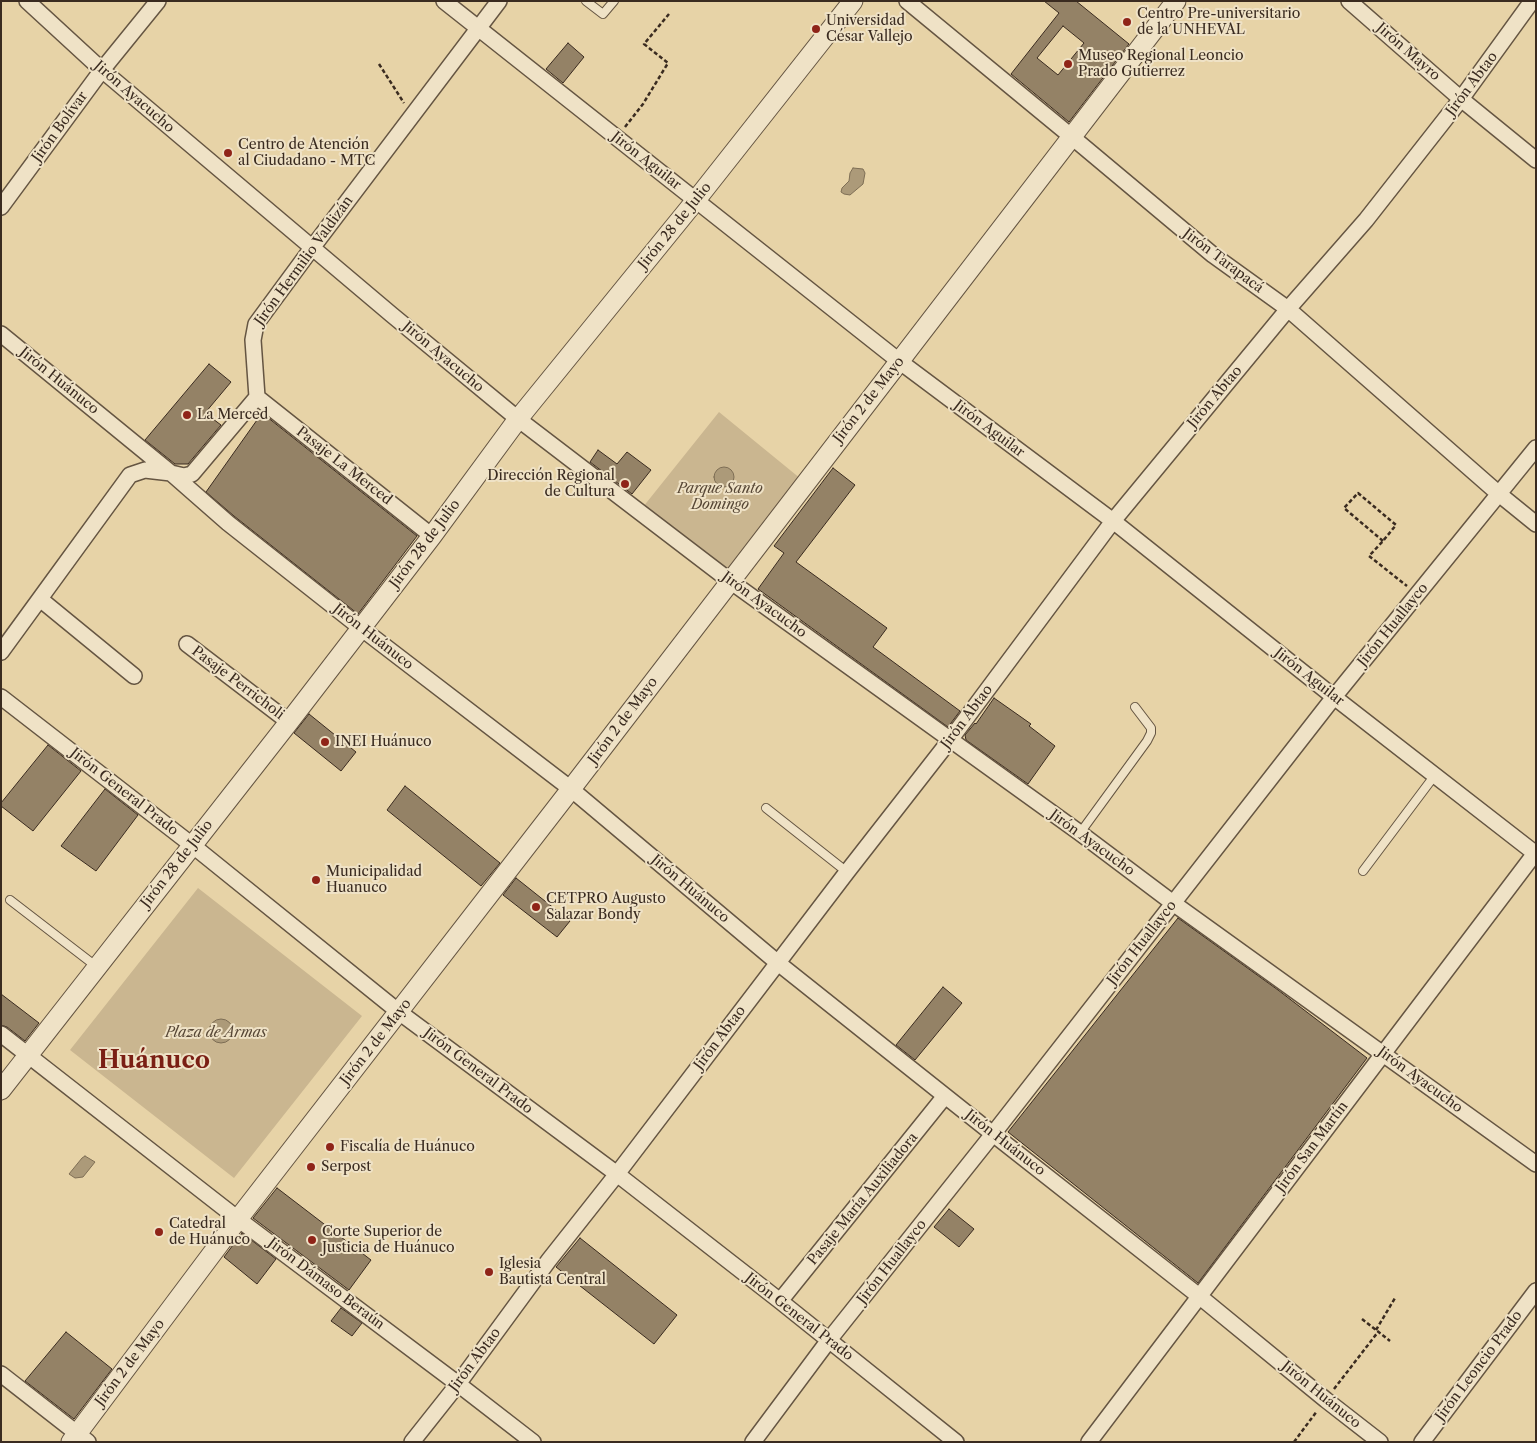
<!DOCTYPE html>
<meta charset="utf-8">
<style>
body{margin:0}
#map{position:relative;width:1537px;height:1443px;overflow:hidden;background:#e7d3a7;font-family:"Libre Caslon Text",serif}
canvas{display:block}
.frame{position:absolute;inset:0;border:2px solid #3a2b20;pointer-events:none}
</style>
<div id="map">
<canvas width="1537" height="1443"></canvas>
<div class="frame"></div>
</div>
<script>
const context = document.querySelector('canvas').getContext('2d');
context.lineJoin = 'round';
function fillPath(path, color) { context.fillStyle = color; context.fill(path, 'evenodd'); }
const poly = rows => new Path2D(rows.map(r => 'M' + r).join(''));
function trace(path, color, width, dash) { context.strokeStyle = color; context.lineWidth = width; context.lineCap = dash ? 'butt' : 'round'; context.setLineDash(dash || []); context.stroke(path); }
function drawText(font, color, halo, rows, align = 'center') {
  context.font = font + ' "Libre Caslon Text",serif'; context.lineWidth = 4; context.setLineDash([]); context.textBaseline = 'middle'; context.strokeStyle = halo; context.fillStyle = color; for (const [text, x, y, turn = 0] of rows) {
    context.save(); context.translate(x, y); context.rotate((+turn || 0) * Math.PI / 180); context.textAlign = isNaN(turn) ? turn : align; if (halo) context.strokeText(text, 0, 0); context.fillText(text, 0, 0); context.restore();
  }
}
fillPath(poly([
 [719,412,801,479,730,572,643,507],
 [198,888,362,1016,234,1178,70,1050]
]), '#cab690');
const water = poly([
 [853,168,863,169,865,173,863,184,850,195,844,194,841,192,842,188,849,181,850,173,853,168],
 '714 477a10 10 0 1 1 20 0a10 10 0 1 1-20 0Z',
 '209 1031a12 12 0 1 1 24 0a12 12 0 1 1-24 0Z',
 [85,1156,95,1162,83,1177,75,1178,69,1174,82,1158,85,1156]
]);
fillPath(water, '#ac9a79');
trace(water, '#7e6e55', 1);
const building = poly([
 [1044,1,1076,1,1129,44,1069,122,1011,74,1059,13,1044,1],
 [1063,26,1084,43,1058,75,1037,58,1063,26],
 [568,43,584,57,563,83,546,69,568,43],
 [209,364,231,382,205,413,221,425,188,464,175,464,145,440,209,364],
 [262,413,417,536,358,614,234,516,206,492,262,413],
 [598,450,617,464,627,452,651,470,632,494,590,462,598,450],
 [833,468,855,485,796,562,887,628,873,647,960,711,948,727,758,589,784,553,774,546,833,468],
 [994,698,1031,724,1029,726,1055,746,1028,784,966,740,965,735,975,723,976,724,994,698],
 [309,714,356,752,341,771,294,733,309,714],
 [48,745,81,771,33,831,1,806,1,803,48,745],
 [405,786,500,863,481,886,387,810,405,786],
 [105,789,138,815,96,871,61,846,105,789],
 [516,878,570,921,557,937,503,895,516,878],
 [1178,918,1278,990,1367,1058,1198,1283,1008,1132,1178,918],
 [943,987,962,1003,915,1060,896,1045,943,987],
 [1,994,39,1023,25,1041,7,1027,1,1025,1,994],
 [277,1188,371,1260,349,1290,253,1218,277,1188],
 [949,1209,974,1229,959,1247,934,1227,949,1209],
 [242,1233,276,1259,257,1284,224,1257,242,1233],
 [580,1238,677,1315,654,1344,556,1267,580,1238],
 [341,1308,362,1323,352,1336,331,1321,341,1308],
 [66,1332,112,1369,74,1419,25,1381,66,1332]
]);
fillPath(building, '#948266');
trace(building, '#3a2b20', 1);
const service = poly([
 [586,1,603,14,614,1],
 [766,808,847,872],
 [1080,833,1147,741,1151,733,1151,728,1135,707],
 [1363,871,1435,775],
 [10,900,97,967]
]);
const minor = poly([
 [27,1,102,70,392,315,518,419,730,581,1080,833,1173,903,1536,1164],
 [444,1,899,361,1113,521,1334,697,1536,854],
 [907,1,1072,137,1213,255,1288,309,1499,494,1536,524],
 [1349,1,1461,99,1536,160],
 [1,207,102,70,158,1],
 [1,334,171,473,228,523,361,628,571,789,778,963,993,1134,1199,1296,1326,1400,1380,1442],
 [257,397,432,536],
 [40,599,134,676],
 [187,644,289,722],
 [1,652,130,475,145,470,171,473,184,476,192,474,257,397,253,340,256,324,312,248,499,1],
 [1,697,192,845,399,1012,617,1174,780,1301,956,1442],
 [1,1034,238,1219,458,1384,533,1442],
 [780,1301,945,1096],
 [1,1374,88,1442],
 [412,1442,458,1384,549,1260,617,1174,847,872,950,740,1113,521,1288,309,1366,220,1461,99,1532,1],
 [753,1442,829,1340,993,1134,1334,697,1536,448],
 [1089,1442,1536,852],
 [1422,1442,1536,1291]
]);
const tertiary = poly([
 [1,1090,289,722,432,536,518,419,696,200,853,1],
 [71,1442,238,1219,571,789,1176,1]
]);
trace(service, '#655542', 10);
trace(minor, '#655542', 18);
trace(tertiary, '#655542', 21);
trace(poly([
 [379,64,404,103],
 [625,127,643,104,668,63,644,44,669,14],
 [1383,541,1344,508,1358,493,1396,525,1383,541,1369,556,1407,586],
 [1362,1319,1390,1341],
 [1376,1330,1395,1298],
 [1334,1389,1378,1332],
 [1294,1442,1317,1411]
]), '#3a2b20', 2.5, [4, 2.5]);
trace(service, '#efe2c6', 8);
trace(minor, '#efe2c6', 15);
trace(tertiary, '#efe2c6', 19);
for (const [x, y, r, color] of [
 [1127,22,5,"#8f2418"],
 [816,29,5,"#8f2418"],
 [1068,64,5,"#8f2418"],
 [228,153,5,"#8f2418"],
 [187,415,5,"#8f2418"],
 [625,484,5,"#8f2418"],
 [325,742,5,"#8f2418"],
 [316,880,5,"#8f2418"],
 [536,907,5,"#8f2418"],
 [330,1147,5,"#8f2418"],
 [311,1167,5,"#8f2418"],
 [159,1232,5,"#8f2418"],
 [312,1240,5,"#8f2418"],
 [489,1272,5,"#8f2418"]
]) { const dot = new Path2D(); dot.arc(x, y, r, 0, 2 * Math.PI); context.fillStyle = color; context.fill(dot); trace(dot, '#efe2c6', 2); }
drawText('14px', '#3a2b20', '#efe2c6', [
 ["Centro Pre-universitario",1137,14],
 ["de la UNHEVAL",1137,30],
 ["Universidad",826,21],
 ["César Vallejo",826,37],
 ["Museo Regional Leoncio",1078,56],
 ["Prado Gutierrez",1078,72],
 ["Centro de Atención",238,145],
 ["al Ciudadano - MTC",238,161],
 ["La Merced",197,415],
 ["Dirección Regional",615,476,"right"],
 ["de Cultura",615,492,"right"],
 ["INEI Huánuco",335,742],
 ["Municipalidad",326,872],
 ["Huanuco",326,888],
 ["CETPRO Augusto",546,899],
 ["Salazar Bondy",546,915],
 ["Fiscalía de Huánuco",340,1147],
 ["Serpost",321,1167],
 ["Catedral",169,1224],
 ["de Huánuco",169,1240],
 ["Corte Superior de",322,1232],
 ["Justicia de Huánuco",322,1248],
 ["Iglesia",499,1264],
 ["Bautista Central",499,1280]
], 'left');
drawText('14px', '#3a2b20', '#efe2c6', [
 ["Jirón Mayro",1408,52,41],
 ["Jirón Abtao",1472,84,-53],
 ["Jirón Ayacucho",134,97,41],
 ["Jirón Bolívar",60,127,-54],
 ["Jirón Aguilar",646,161,38],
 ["Jirón 28 de Julio",675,226,-51],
 ["Jirón Hermilio Valdizán",304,261,-54],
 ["Jirón Tarapacá",1223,261,37],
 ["Jirón Ayacucho",443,357,40],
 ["Jirón Huánuco",59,381,39],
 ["Jirón Abtao",1215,397,-50],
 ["Jirón 2 de Mayo",869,400,-52],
 ["Jirón Aguilar",989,429,37],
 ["Pasaje La Merced",344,466,38],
 ["Jirón 28 de Julio",425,544,-53],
 ["Jirón Ayacucho",764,605,36],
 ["Jirón Huallayco",1393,625,-51],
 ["Jirón Huánuco",373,637,38],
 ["Jirón Aguilar",1309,677,38],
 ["Pasaje Perricholi",238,683,37],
 ["Jirón Abtao",967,717,-53],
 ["Jirón 2 de Mayo",623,721,-53],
 ["Jirón General Prado",124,792,38],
 ["Jirón Ayacucho",1092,843,36],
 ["Jirón 28 de Julio",177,864,-52],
 ["Jirón Huánuco",690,889,40],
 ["Jirón Huallayco",1142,943,-52],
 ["Jirón Abtao",720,1038,-53],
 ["Jirón 2 de Mayo",376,1042,-52],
 ["Jirón General Prado",478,1071,37],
 ["Jirón Ayacucho",1420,1080,36],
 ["Jirón Huánuco",1005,1143,38],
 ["Jirón San Martín",1312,1147,-53],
 ["Pasaje María Auxiliadora",863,1199,-51],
 ["Jirón Huallayco",892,1262,-52],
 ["Jirón Dámaso Beraún",326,1284,37],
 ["Jirón General Prado",799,1317,38],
 ["Jirón Abtao",475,1360,-53],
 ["Jirón 2 de Mayo",130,1363,-53],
 ["Jirón Leoncio Prado",1479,1366,-53],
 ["Jirón Huánuco",1321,1395,39]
]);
drawText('italic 14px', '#574736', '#efe2c6', [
 ["Parque Santo",720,489],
 ["Domingo",720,505],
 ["Plaza de Armas",216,1033]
]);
drawText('bold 24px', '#7a1f14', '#efe2c6', [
 ["Huánuco",154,1061]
]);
</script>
